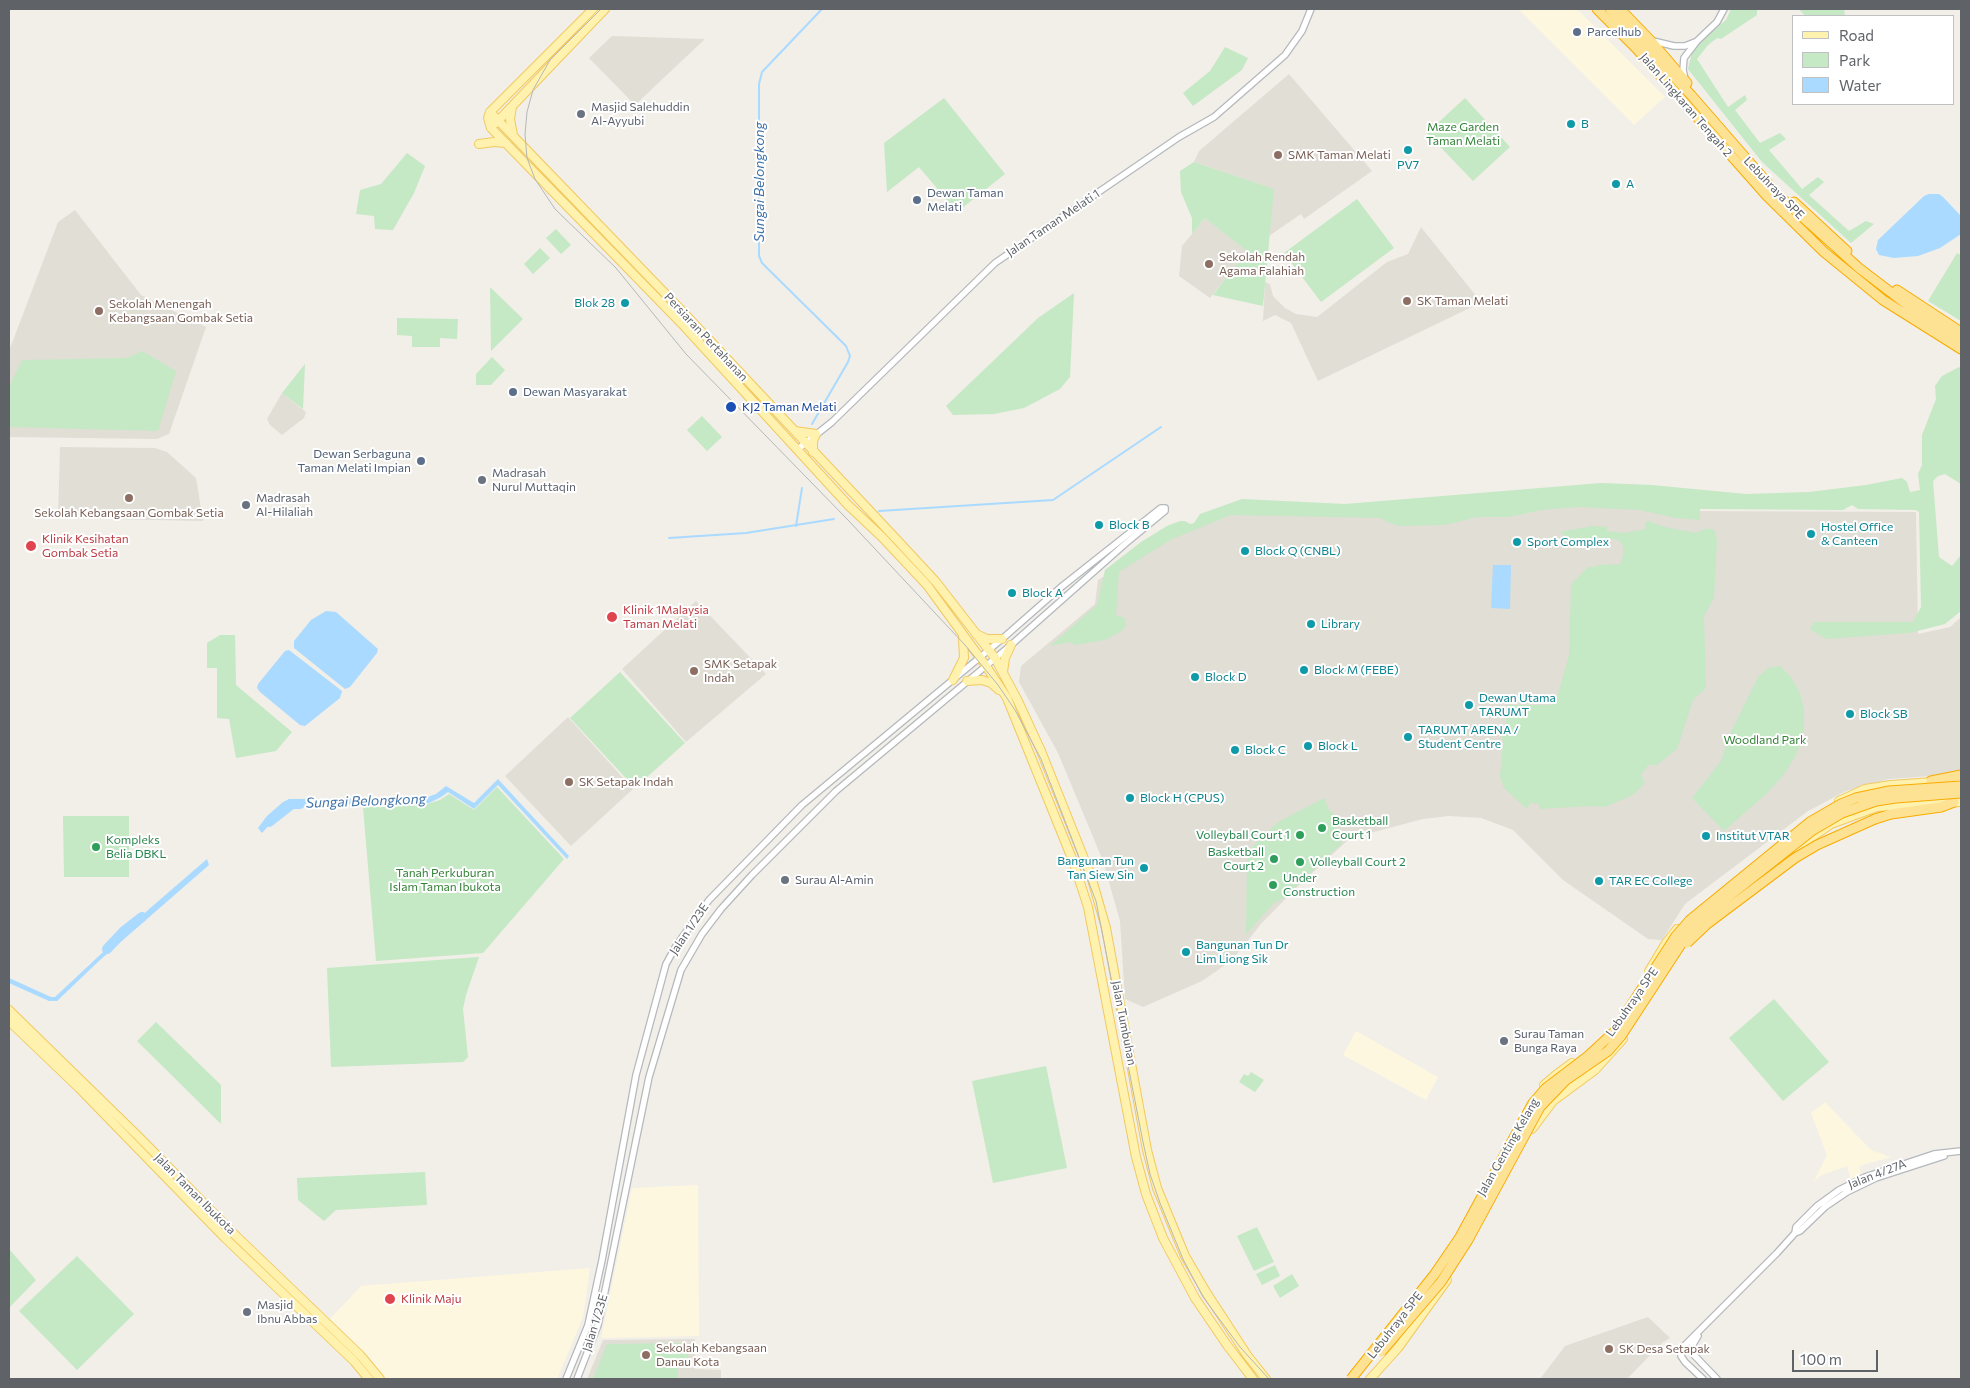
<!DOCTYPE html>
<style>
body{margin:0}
#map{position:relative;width:1970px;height:1388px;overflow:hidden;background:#f1efe8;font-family:Commissioner,sans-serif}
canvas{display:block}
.frame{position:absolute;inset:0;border:10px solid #5f6368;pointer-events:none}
.legend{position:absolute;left:1792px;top:15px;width:162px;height:90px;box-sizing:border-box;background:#fff;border:1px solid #bfc1c3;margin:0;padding:6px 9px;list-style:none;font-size:15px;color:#5f6368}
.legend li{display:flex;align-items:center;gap:10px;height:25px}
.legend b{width:25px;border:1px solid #bfc1c3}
.scale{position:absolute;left:1792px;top:1350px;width:86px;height:22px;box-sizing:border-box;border:2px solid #5f6368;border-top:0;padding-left:6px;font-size:15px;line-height:18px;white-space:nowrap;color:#5f6368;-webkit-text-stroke:4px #fff;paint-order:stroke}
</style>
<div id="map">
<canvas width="1970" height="1388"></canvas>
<div class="frame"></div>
<ul class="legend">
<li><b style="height:6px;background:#fff2af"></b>Road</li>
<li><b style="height:14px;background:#c5e8c5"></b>Park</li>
<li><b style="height:14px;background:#aadaff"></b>Water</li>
</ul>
<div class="scale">100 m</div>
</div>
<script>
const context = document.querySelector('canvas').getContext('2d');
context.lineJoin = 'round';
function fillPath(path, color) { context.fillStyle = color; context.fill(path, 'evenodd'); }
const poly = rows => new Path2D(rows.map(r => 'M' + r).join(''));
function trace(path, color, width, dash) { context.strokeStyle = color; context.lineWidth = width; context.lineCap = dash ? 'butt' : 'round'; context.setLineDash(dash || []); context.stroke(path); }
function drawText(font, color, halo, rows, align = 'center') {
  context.font = font + ' Commissioner,sans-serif'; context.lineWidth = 4; context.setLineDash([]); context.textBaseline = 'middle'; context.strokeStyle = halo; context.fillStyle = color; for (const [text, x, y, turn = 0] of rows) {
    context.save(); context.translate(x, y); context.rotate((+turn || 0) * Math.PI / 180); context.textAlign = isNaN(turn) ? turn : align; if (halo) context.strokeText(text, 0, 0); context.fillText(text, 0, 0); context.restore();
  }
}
fillPath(poly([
 [1518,9,1577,9,1665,97,1634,125],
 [1356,1031,1438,1077,1426,1100,1343,1055],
 [1825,1102,1871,1150,1891,1157,1859,1166,1861,1174,1851,1179,1847,1166,1822,1175,1814,1181,1827,1155,1811,1113],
 [698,1185,699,1336,601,1338,632,1188],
 [590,1268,583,1317,557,1379,385,1379,370,1358,330,1319,361,1286]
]), '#fef7e0');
fillPath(poly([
 [612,36,705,39,635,105,589,58],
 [1289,74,1372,171,1304,219,1301,214,1269,236,1273,189,1194,162,1199,151],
 [75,210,141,295,206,327,169,434,157,439,9,437,9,351,58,222],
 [1205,218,1248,251,1210,298,1179,276,1182,246],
 [1421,227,1477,297,1476,305,1318,381,1291,323,1275,315,1263,321,1265,282,1270,284,1273,296,1285,308,1296,314,1317,317,1387,262,1408,254],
 [282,393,306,412,304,418,282,435,270,425,267,419],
 [60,447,155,448,167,452,196,478,203,521,58,518],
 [1577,502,1692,511,1916,512,1918,634,1950,627,1961,617,1961,770,1932,776,1889,779,1846,791,1808,811,1685,904,1662,940,1648,939,1563,880,1513,830,1481,818,1449,816,1423,819,1370,833,1348,840,1296,888,1261,924,1233,959,1218,970,1202,981,1143,1007,1125,999,1120,921,1103,861,1058,753,1019,682,1021,666,1095,604,1098,580,1168,538,1231,515],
 [696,601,766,674,686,742,622,669],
 [568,717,633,789,571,846,505,776],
 [1648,1317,1670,1338,1662,1343,1627,1379,1540,1379,1565,1346],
 [695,1339,695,1369,721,1370,721,1379,587,1379,603,1340]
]), '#e1ded6');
fillPath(poly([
 [1731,9,1757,9,1757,15,1721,39,1717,38,1708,45,1697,59,1728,107,1745,95,1747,100,1735,110,1760,143,1780,133,1786,139,1769,150,1802,189,1818,177,1824,182,1809,195,1849,231,1866,221,1874,224,1851,243,1762,162,1688,69,1692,53,1705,37,1726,20],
 [1799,9,1844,9,1845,16,1805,16],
 [1225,47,1248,58,1242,70,1193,106,1183,93,1210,71],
 [944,98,1005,174,957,212,919,167,887,192,884,143],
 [1465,98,1510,147,1473,181,1427,133],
 [407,153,425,166,414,193,393,230,375,229,374,216,356,214,360,190,381,184],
 [1194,162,1274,189,1263,306,1213,295,1247,251,1205,218,1192,234,1192,218,1181,192,1180,171],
 [1357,199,1394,248,1321,302,1284,253],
 [556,229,571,245,561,254,546,238],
 [540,248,550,258,533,274,524,264],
 [1957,253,1961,255,1961,321,1928,301],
 [490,287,523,319,491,351],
 [1074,293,1070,377,1060,389,1024,408,994,414,953,415,946,406,1038,318],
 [397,318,458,319,457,339,440,338,440,347,412,347,412,336,397,335],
 [142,351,176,371,158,431,9,427,9,387,22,360,127,358],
 [492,357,505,370,491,385,476,385,476,374],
 [305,364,303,409,282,393],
 [1959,367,1961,369,1961,484,1945,474,1938,476,1933,481,1939,557,1952,566,1961,555,1961,611,1945,624,1909,633,1826,639,1810,629,1814,622,1913,622,1921,607,1919,512,1916,510,1858,509,1852,505,1843,510,1700,509,1700,520,1676,518,1640,510,1577,507,1542,510,1509,517,1477,517,1445,525,1400,526,1387,522,1381,518,1231,515,1170,540,1119,572,1116,615,1125,618,1126,626,1120,632,1105,640,1075,645,1070,642,1050,646,1097,605,1105,570,1141,542,1167,526,1180,521,1185,521,1190,524,1194,523,1200,514,1242,499,1345,504,1601,483,1652,485,1746,494,1809,492,1866,485,1902,478,1907,482,1910,492,1920,490,1918,474,1922,465,1922,435,1936,399,1935,386,1942,376],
 [702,416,722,437,707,451,687,430],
 [1648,521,1665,527,1696,533,1707,528,1715,531,1717,540,1714,598,1704,616,1706,688,1693,700,1677,749,1657,765,1648,765,1641,775,1645,783,1633,795,1604,807,1593,806,1539,809,1539,804,1530,803,1527,809,1504,788,1500,776,1503,741,1500,732,1506,727,1507,705,1550,705,1556,701,1569,655,1571,584,1588,567,1596,567,1597,565,1620,564,1623,556,1623,546,1620,541,1614,539,1574,543,1560,532,1593,526,1607,527,1607,531,1625,533,1646,529,1645,523],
 [220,635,235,635,236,685,292,732,276,751,236,758,229,719,217,718,217,668,207,668,207,643],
 [1780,666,1791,677,1800,693,1804,710,1804,735,1795,757,1782,777,1766,794,1724,831,1692,798,1721,761,1730,734,1758,677,1768,668],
 [620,672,685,743,635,788,570,718],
 [497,787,564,859,483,953,376,961,363,807,427,804,440,800,449,794,474,810],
 [1324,798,1330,812,1333,812,1333,819,1342,843,1284,898,1274,903,1246,934,1247,852,1278,822],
 [63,816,129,816,129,877,64,877],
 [479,957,466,995,463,1009,468,1057,463,1062,331,1067,327,968],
 [1774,999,1829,1062,1783,1101,1729,1038],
 [156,1022,221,1085,221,1124,137,1041],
 [1046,1066,1067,1168,993,1183,972,1081],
 [1251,1072,1264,1080,1255,1092,1239,1082,1244,1074,1248,1076],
 [425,1172,427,1205,336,1210,324,1221,298,1200,297,1178],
 [1257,1227,1274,1262,1254,1271,1237,1236],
 [9,1249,36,1280,9,1308],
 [77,1256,134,1314,77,1370,19,1311],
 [1275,1265,1280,1276,1262,1285,1256,1274],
 [1292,1274,1299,1286,1280,1298,1273,1286],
 [687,1343,689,1363,678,1368,678,1379,593,1379,607,1344]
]), '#c5e8c5');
fillPath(poly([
 [1929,194,1939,194,1943,197,1961,216,1961,234,1940,248,1918,256,1894,258,1879,255,1876,249,1878,240,1924,196],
 [1493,565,1511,565,1510,609,1491,608],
 [326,611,336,612,378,649,377,653,350,687,345,689,294,648,294,641,311,620],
 [289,650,342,691,340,698,305,726,300,725,260,692,257,688,258,684,285,651],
 [498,779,569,856,567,859,498,785,474,809,448,792,441,797,429,803,292,805,286,807,262,833,258,828,267,816,283,802,289,799,425,798,436,794,446,786,474,803],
 [207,859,209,865,100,960,57,1001,49,1001,9,983,9,978,51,997,55,997,148,910]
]), '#aadaff');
trace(poly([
 [812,424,848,362,850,356,846,346,762,263,759,256,759,84,762,72,822,9],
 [879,511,1053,500,1161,427],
 [796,526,802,488],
 [669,538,746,533,834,519]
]), '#aadaff', 2);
trace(poly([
 [269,822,292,804,300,804],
 [107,949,124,931,142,917]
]), '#aadaff', 10);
const minor = poly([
 [1653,41,1674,46,1685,46,1695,42],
 [1685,79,1683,70,1684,58,1697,41,1717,22,1724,9],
 [798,449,832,422,995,263,1179,137,1214,117,1285,55,1302,31,1311,9],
 [1795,1233,1800,1231,1825,1207,1847,1192,1876,1178,1944,1156],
 [1698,1336,1692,1346,1692,1353,1717,1379],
 [566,1379,588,1325,602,1260,636,1075,666,964,676,946,709,900,802,805,1002,639,1060,588,1161,508,1165,508,1165,511,1125,544,1011,645,836,791,752,875,721,909,702,934,681,970,649,1077,598,1325,577,1379],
 [1703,1379,1685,1362,1681,1356,1683,1347,1777,1253,1795,1233,1796,1227,1817,1206,1839,1190,1865,1177,1934,1154,1961,1151]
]);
const major = poly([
 [593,9,490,112,488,118,491,128,684,326,848,505,882,537,927,585,986,666,1007,698,1073,861,1088,907,1136,1157,1146,1194,1163,1238,1195,1298,1227,1345,1253,1379],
 [512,107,510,119,513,135],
 [490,112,683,312,899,542,936,582,995,658,1018,701,1041,751,1091,876,1106,928,1147,1150,1157,1188,1185,1256,1206,1292,1247,1355,1266,1379],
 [496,123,605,9],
 [479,144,494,142,506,143],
 [795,431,816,434,813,441,813,452],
 [976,634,987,639,1002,639],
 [1003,672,1005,658,1011,645],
 [953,680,964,658,963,638],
 [967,681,982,680,991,683,999,690],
 [1839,801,1865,789,1891,785,1961,780],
 [1792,851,1831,824,1877,807,1961,802],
 [1649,971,1666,943,1677,929],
 [9,1010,139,1137,232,1232,360,1355,380,1379],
 [9,1021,79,1088,225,1238,354,1361,369,1379],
 [1544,1085,1557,1074,1572,1063],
 [1532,1129,1553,1101,1595,1070,1623,1039],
 [1370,1379,1398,1348,1447,1280]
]);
const highway = poly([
 [1597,9,1636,48,1767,196,1824,252,1883,300,1961,349],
 [1610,9,1691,95,1777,194,1859,268,1914,310,1961,340],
 [1620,9,1651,41,1687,83],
 [1794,202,1847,251],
 [1897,290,1961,332],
 [1931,781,1961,775],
 [1875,819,1891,814,1941,807,1954,802]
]);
trace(minor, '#b5b8bc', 8);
trace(major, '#f2c960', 10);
trace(highway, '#f9ab00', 11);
trace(minor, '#fff', 5.5);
trace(major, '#fff2af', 8);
trace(highway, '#fde293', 9);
trace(poly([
 [601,9,550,60,533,90,527,112,525,134,527,158,535,179,555,209,616,268,686,354,847,519,965,645,998,685,1015,710,1041,759,1096,901,1143,1142,1150,1174,1160,1203,1183,1259,1203,1297,1240,1347,1269,1379]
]), '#b6b7b8', 1);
const highwayBridge = poly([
 [1687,943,1707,924,1795,858,1817,845,1875,819],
 [1381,1352,1441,1282,1468,1240,1540,1107,1566,1080,1608,1051,1621,1036,1687,935,1709,912,1813,830,1842,813,1876,801,1896,798,1961,793],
 [1351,1379,1434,1275,1460,1237,1533,1103,1546,1088,1588,1056,1614,1032,1676,936,1690,920,1810,822,1841,804,1856,798,1889,791,1961,786]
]);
trace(highwayBridge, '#f9ab00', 11, []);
trace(highwayBridge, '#fde293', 9);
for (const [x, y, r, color] of [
 [1577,32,5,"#5c6f8a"],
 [581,114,5,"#6b7280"],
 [1571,124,5,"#0f9aa8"],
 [1408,150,5,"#0f9aa8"],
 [1278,155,5,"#8d6e63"],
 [1616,184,5,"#0f9aa8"],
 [917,200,5,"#5c6f8a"],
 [1209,264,5,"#8d6e63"],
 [1407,301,5,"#8d6e63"],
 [625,303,5,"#0f9aa8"],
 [99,311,5,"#8d6e63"],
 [513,392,5,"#5c6f8a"],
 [731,407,6,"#1a4fb4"],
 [421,461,5,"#5c6f8a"],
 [482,480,5,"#6b7280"],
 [129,498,5,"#8d6e63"],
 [246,505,5,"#6b7280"],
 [1099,525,5,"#0f9aa8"],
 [1811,534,5,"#0f9aa8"],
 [1517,542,5,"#0f9aa8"],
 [31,546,6,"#e0444e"],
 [1245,551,5,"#0f9aa8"],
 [1012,593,5,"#0f9aa8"],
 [612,617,6,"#e0444e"],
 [1311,624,5,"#0f9aa8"],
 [1304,670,5,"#0f9aa8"],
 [694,671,5,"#8d6e63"],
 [1195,677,5,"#0f9aa8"],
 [1469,705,5,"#0f9aa8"],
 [1850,714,5,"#0f9aa8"],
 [1408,737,5,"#0f9aa8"],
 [1308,746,5,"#0f9aa8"],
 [1235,750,5,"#0f9aa8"],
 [569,782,5,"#8d6e63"],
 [1130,798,5,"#0f9aa8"],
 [1322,828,5,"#2e9e5b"],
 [1300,835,5,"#2e9e5b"],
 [1706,836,5,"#0f9aa8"],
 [96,847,5,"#2e9e5b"],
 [1274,859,5,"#2e9e5b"],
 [1300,862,5,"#2e9e5b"],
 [1144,868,5,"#0f9aa8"],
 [785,880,5,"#6b7280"],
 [1599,881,5,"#0f9aa8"],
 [1273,885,5,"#2e9e5b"],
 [1186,952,5,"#0f9aa8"],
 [1504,1041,5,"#6b7280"],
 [390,1299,6,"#e0444e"],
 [247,1312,5,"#6b7280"],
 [1609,1349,5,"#8d6e63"],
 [646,1355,5,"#8d6e63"]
]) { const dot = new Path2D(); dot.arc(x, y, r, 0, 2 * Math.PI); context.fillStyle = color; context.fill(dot); trace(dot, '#fff', 2); }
drawText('12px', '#4e5e75', '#fff', [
 ["Parcelhub",1587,32],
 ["Dewan Taman",927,193],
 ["Melati",927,207],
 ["Dewan Masyarakat",523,392],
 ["Dewan Serbaguna",411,454,"right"],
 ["Taman Melati Impian",411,468,"right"]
], 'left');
drawText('12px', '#5f6368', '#fff', [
 ["Jalan Lingkaran Tengah 2",1686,105,49],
 ["Lebuhraya SPE",1774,188,46],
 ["Jalan Taman Melati 1",1053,223,-34],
 ["Persiaran Pertahanan",706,337,47],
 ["Jalan 1/23E",689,929,-56],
 ["Lebuhraya SPE",1632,1002,-55],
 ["Jalan Tumbuhan",1124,1023,79],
 ["Jalan Genting Kelang",1508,1147,-60],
 ["Jalan 4/27A",1877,1174,-21],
 ["Jalan Taman Ibukota",195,1194,45],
 ["Jalan 1/23E",595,1323,-73],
 ["Lebuhraya SPE",1395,1325,-52]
]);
drawText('12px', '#5b616d', '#fff', [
 ["Masjid Salehuddin",591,107],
 ["Al-Ayyubi",591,121],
 ["Madrasah",492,473],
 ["Nurul Muttaqin",492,487],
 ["Madrasah",256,498],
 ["Al-Hilaliah",256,512],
 ["Surau Al-Amin",795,880],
 ["Surau Taman",1514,1034],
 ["Bunga Raya",1514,1048],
 ["Masjid",257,1305],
 ["Ibnu Abbas",257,1319]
], 'left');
drawText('12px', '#0d838f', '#fff', [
 ["B",1581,124],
 ["PV7",1408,165,"center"],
 ["A",1626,184],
 ["Blok 28",615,303,"right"],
 ["Block B",1109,525],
 ["Hostel Office",1821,527],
 ["& Canteen",1821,541],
 ["Sport Complex",1527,542],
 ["Block Q (CNBL)",1255,551],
 ["Block A",1022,593],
 ["Library",1321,624],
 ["Block M (FEBE)",1314,670],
 ["Block D",1205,677],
 ["Dewan Utama",1479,698],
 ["TARUMT",1479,712],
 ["Block SB",1860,714],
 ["TARUMT ARENA /",1418,730],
 ["Student Centre",1418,744],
 ["Block L",1318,746],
 ["Block C",1245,750],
 ["Block H (CPUS)",1140,798],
 ["Institut VTAR",1716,836],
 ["Bangunan Tun",1134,861,"right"],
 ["Tan Siew Sin",1134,875,"right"],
 ["TAR EC College",1609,881],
 ["Bangunan Tun Dr",1196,945],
 ["Lim Liong Sik",1196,959]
], 'left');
drawText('12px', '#348238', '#fff', [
 ["Maze Garden",1463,127],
 ["Taman Melati",1463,141],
 ["Woodland Park",1765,740],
 ["Tanah Perkuburan",445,873],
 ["Islam Taman Ibukota",445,887]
]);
drawText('12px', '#785e54', '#fff', [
 ["SMK Taman Melati",1288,155],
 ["Sekolah Rendah",1219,257],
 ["Agama Falahiah",1219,271],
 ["SK Taman Melati",1417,301],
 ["Sekolah Menengah",109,304],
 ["Kebangsaan Gombak Setia",109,318],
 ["Sekolah Kebangsaan Gombak Setia",129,513,"center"],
 ["SMK Setapak",704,664],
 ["Indah",704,678],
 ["SK Setapak Indah",579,782],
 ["Sekolah Kebangsaan",656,1348],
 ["Danau Kota",656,1362],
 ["SK Desa Setapak",1619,1349]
], 'left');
drawText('12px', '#164399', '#fff', [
 ["KJ2 Taman Melati",742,407]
], 'left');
drawText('12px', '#be3a42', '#fff', [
 ["Klinik Kesihatan",42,539],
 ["Gombak Setia",42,553],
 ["Klinik 1Malaysia",623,610],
 ["Taman Melati",623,624],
 ["Klinik Maju",401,1299]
], 'left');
drawText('12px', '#27864d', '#fff', [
 ["Basketball",1332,821],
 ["Court 1",1332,835],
 ["Volleyball Court 1",1290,835,"right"],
 ["Kompleks",106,840],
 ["Belia DBKL",106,854],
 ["Basketball",1264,852,"right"],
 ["Court 2",1264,866,"right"],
 ["Volleyball Court 2",1310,862],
 ["Under",1283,878],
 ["Construction",1283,892]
], 'left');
drawText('italic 14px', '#4174aa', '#fff', [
 ["Sungai Belongkong",759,182,-90],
 ["Sungai Belongkong",366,801,-2]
]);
</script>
